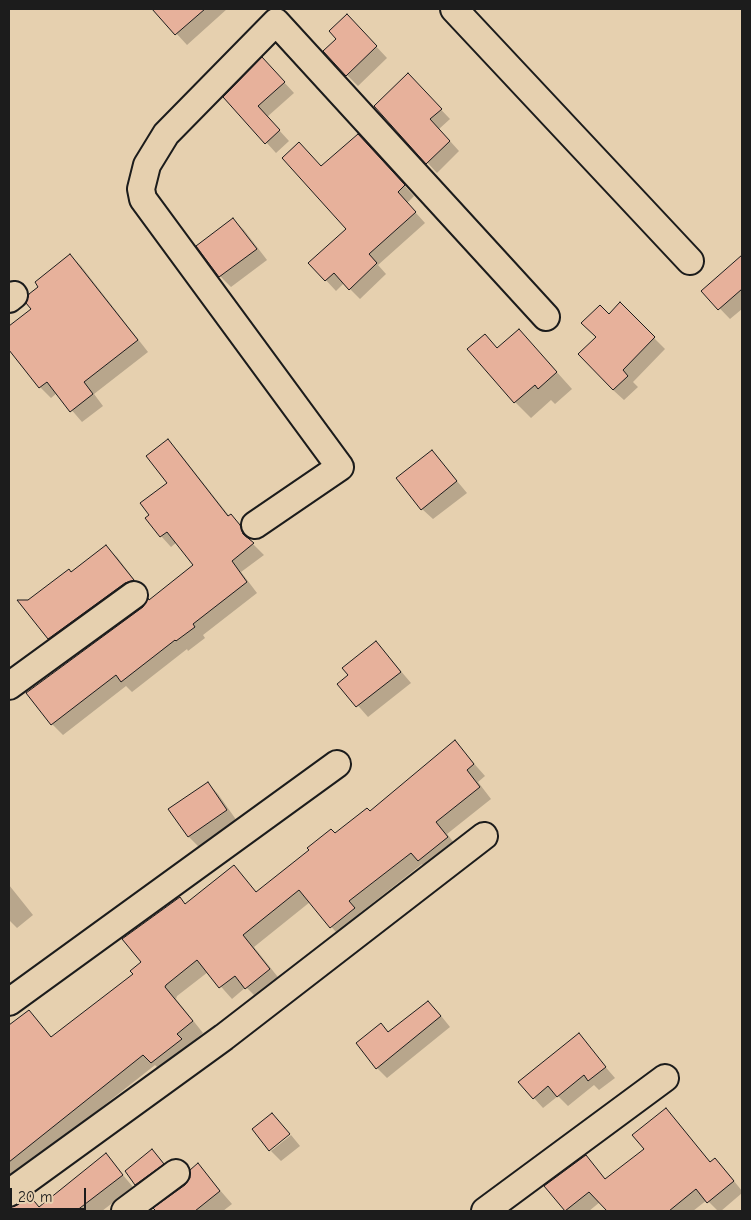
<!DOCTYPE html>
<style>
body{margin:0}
#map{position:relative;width:751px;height:1220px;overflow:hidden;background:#e6d0af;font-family:"Comic Neue",sans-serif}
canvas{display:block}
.frame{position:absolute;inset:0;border:10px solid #1c1c1c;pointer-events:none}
.scale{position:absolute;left:10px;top:1188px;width:76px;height:22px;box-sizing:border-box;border:2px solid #1c1c1c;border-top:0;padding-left:6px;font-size:15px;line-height:18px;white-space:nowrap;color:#1c1c1c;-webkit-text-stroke:4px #e6d0af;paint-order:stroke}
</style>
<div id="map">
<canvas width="751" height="1220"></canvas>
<div class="frame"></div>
<div class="scale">20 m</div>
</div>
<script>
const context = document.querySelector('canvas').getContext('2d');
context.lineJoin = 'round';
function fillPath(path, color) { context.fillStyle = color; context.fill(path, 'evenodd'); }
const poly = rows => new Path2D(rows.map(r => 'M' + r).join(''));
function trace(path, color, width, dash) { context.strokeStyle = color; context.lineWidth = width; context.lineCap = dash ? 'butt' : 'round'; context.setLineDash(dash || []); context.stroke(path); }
fillPath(poly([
 [154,9,227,9,187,45],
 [358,27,387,58,358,86,347,75,338,39],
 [272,69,294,93,267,117,289,141,276,153,225,97],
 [408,75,450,119,439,129,459,151,437,173,375,106],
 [368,146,414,196,407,203,425,223,378,265,386,274,360,299,344,283,336,291,310,263,347,229,322,168],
 [233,219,244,230,267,260,231,287,220,276,198,246],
 [70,255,81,266,148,352,94,394,103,406,82,422,57,393,51,398,40,387,9,348,9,328,33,309,40,287],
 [742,258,742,309,730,319,703,291],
 [620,304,665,349,633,382,638,387,624,400,613,390,597,337,609,315],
 [519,330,572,389,555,404,551,400,531,418,515,402,485,336,498,349],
 [168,441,178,451,230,517,231,516,242,526,250,537,252,543,264,555,241,572,257,593,203,635,205,638,188,651,187,649,132,692,126,686,63,735,52,724,28,693,144,608,149,601,195,565,177,542,171,547,161,536,169,483],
 [442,463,467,493,433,519,422,509],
 [106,547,117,557,143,591,60,649,49,638,29,602,71,574],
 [376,642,411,683,368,717,339,684,349,675],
 [455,742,485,776,478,782,491,799,447,834,459,849,430,872,422,864,360,913,366,920,342,939,310,902,254,947,281,981,258,999,246,987,232,999,208,972,177,996,176,999,203,1033,187,1046,192,1051,163,1073,155,1065,88,1118,89,1120,9,1196,9,1064,27,1050,29,1011,52,1038,134,975,186,905,234,867,257,893,335,835,370,812],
 [208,783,218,794,237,821,199,847,188,836],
 [9,885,33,915,17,928,9,920],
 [438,1012,450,1027,387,1078,377,1068,381,1025,389,1033],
 [578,1035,615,1078,599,1090,594,1085,568,1106,558,1096,543,1108,534,1098],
 [666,1110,711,1163,726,1171,742,1191,742,1193,721,1211,718,1211,707,1200,693,1211,608,1211,600,1202,589,1211,567,1211,546,1186,585,1157,606,1180,645,1149],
 [291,1135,300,1146,281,1161,271,1151],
 [106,1155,133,1187,102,1211,9,1211,9,1209,11,1209,30,1198,40,1208],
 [157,1156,168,1169,141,1189,136,1184],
 [198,1165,232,1204,223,1211,152,1211,186,1186]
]), '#0003');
const building = poly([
 [152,9,205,9,175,35,152,9],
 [347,14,377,46,346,76,323,51,336,39,329,31,347,14],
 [262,57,285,82,258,106,280,130,265,144,223,97,262,57],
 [408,73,442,109,430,119,450,141,426,164,374,106,408,73],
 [358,134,405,185,398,192,416,212,369,254,377,263,349,290,334,273,325,281,308,263,346,229,282,158,299,142,321,166,358,134],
 [233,218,257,249,219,277,196,246,233,218],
 [70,254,138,340,84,382,93,394,70,412,47,382,39,388,9,350,9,326,31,309,26,303,29,294,38,287,35,282,70,254],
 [742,255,742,289,718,310,701,291,742,255],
 [620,302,655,337,623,370,628,376,613,390,578,354,596,337,581,323,600,305,609,314,620,302],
 [519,329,557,372,538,389,535,385,514,403,467,349,485,334,497,348,519,329],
 [168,439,228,516,231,514,240,525,243,534,254,543,232,561,247,582,193,624,195,627,176,641,175,640,121,682,116,675,51,725,26,693,143,607,148,598,149,600,193,565,167,532,160,537,145,518,149,515,140,503,167,483,146,456,168,439],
 [432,450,457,481,421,510,396,478,432,450],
 [106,545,134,580,125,583,48,639,17,600,28,600,69,569,71,572,106,545],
 [376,641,401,672,356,707,337,684,348,675,342,668,376,641],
 [455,740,474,764,467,770,480,787,436,822,448,837,418,861,411,853,349,901,355,908,330,928,299,890,243,935,270,969,245,989,235,976,219,988,197,960,166,985,165,987,193,1021,177,1034,182,1039,151,1063,143,1055,9,1162,9,1025,29,1010,51,1037,133,974,130,971,141,962,122,939,180,897,185,904,234,865,256,892,309,850,307,848,331,829,335,833,367,808,370,811,455,740],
 [208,782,227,810,188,837,168,809,208,782],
 [428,1001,441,1016,376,1069,356,1043,381,1023,388,1032,428,1001],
 [579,1033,606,1067,588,1081,584,1075,557,1097,548,1086,533,1099,518,1082,579,1033],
 [666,1108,710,1162,715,1158,734,1181,707,1203,696,1189,669,1211,607,1211,589,1192,565,1211,544,1186,586,1155,605,1179,644,1149,632,1135,666,1108],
 [272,1113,290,1134,269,1151,252,1129,272,1113],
 [152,1149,164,1164,135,1185,125,1171,152,1149],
 [106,1153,123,1175,76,1211,9,1211,9,1208,17,1205,30,1196,39,1207,106,1153],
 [198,1163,220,1191,195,1211,156,1211,153,1208,185,1185,190,1178,190,1170,198,1163]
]);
fillPath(building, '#e7b19b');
trace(building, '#1c1c1c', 1);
const minor = poly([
 [454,9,690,261],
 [9,299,14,295],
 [255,525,340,467,143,199,141,189,147,165,166,134,276,22,546,317],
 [9,686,134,595],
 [9,1002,337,764],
 [9,1193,224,1037,484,836],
 [125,1211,176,1173],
 [485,1211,665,1078]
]);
trace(minor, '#1c1c1c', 30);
trace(minor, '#e6d0af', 26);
</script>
